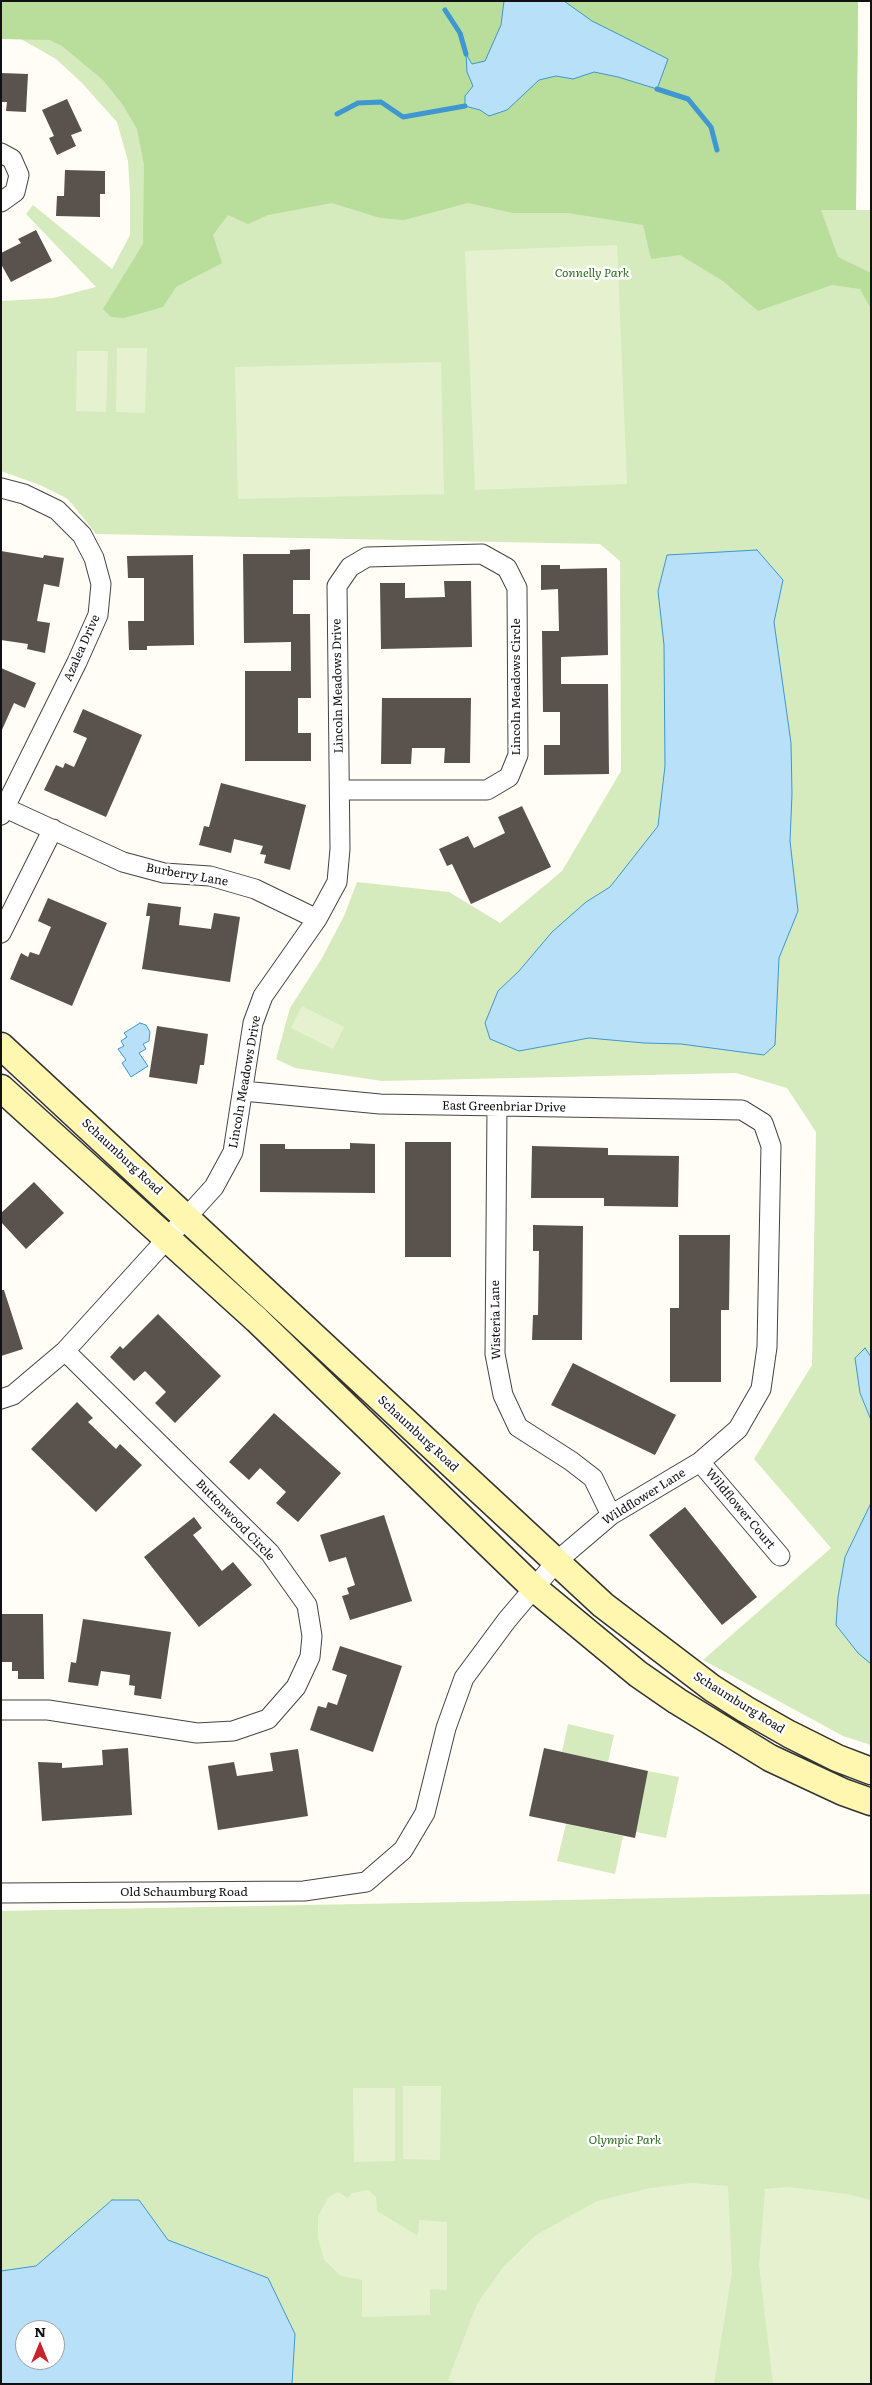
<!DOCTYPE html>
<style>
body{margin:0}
#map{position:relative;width:872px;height:2385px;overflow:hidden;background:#fffdf5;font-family:Literata,serif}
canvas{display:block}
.frame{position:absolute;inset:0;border:2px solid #111;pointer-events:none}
.north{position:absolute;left:15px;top:2320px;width:50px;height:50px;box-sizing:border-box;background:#fff;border:1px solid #a0a0a0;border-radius:50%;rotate:0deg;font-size:14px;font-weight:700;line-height:20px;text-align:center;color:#111}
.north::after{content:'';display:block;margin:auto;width:18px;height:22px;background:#c5252d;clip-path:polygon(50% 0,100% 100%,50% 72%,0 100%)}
</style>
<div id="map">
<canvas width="872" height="2385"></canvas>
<div class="frame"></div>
<div class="north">N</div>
</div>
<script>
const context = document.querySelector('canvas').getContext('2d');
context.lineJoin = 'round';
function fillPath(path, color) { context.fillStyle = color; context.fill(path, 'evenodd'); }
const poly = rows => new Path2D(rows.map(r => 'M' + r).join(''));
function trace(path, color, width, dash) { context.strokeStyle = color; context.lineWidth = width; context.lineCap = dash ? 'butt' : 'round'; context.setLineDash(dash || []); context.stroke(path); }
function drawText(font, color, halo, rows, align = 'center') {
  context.font = font + ' Literata,serif'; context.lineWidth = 5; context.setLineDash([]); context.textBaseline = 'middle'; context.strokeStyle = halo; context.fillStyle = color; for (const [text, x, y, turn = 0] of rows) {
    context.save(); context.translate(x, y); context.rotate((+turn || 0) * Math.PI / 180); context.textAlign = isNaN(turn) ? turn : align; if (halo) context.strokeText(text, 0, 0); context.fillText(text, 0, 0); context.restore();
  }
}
fillPath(poly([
 [1,1,858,1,856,210,871,210,871,1745,843,1736,703,1660,831,1548,754,1459,812,1365,816,1132,787,1088,736,1073,382,1081,295,1068,276,1059,290,1008,322,958,344,916,357,882,449,892,500,923,562,871,621,771,620,561,600,544,96,534,68,499,40,485,1,471,1,301,53,298,96,287,26,214,33,205,112,269,130,235,130,193,128,161,117,122,81,82,56,59,21,39,1,39],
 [568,1724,614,1735,608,1762,562,1752],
 [648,1771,679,1777,666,1838,636,1832],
 [566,1824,623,1836,615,1874,557,1861],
 [871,1894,871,2384,1,2384,1,1911],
 [25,2330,55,2330,55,2360,25,2360]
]), '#d5ebbd');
fillPath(poly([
 [1,1,858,1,856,210,821,210,838,257,871,273,871,309,860,289,832,285,758,311,723,281,680,255,651,259,643,225,568,213,513,213,468,203,404,220,380,218,332,203,268,215,248,224,228,215,213,235,222,263,176,287,163,307,124,318,111,317,103,309,143,244,144,165,137,129,123,105,103,80,62,46,50,40,1,39]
]), '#b9dd9b');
fillPath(poly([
 [617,245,627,484,475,490,465,251],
 [117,348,147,348,145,413,116,412],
 [77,351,108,351,106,412,76,411],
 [441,362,444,494,238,499,235,367],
 [302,1006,344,1027,333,1049,291,1028],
 [403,2086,441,2086,440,2160,403,2159],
 [353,2088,395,2088,395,2161,354,2162],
 [692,2183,728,2186,732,2273,714,2384,458,2384,448,2380,477,2304,503,2267,536,2235,597,2201,650,2188],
 [788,2187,847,2194,871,2200,871,2384,773,2384,759,2265,765,2189],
 [368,2190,376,2197,377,2211,418,2236,419,2220,447,2222,447,2290,430,2289,430,2315,362,2317,362,2280,341,2276,324,2260,318,2238,318,2217,328,2198,338,2192,348,2198,352,2193]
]), '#e6f2cf');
const water = poly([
 [504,1,564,1,592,21,668,59,657,89,618,77,594,72,573,79,556,76,539,80,507,110,489,116,480,110,465,106,465,96,473,86,467,72,466,54,472,64,485,61,501,25,504,1],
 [757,550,783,580,774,622,791,743,792,794,790,841,798,911,779,958,775,1045,764,1055,681,1044,644,1043,589,1038,519,1051,490,1039,485,1023,498,991,519,971,552,932,586,902,610,887,658,826,665,766,664,645,658,591,667,555,757,550],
 [140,1023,146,1025,150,1032,149,1041,143,1044,146,1049,139,1053,148,1066,131,1077,122,1063,126,1060,118,1049,124,1046,121,1041,127,1037,124,1033,140,1023],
 [865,1348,871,1357,871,1420,860,1393,855,1358,865,1348],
 [871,1503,871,1664,858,1653,836,1625,838,1597,845,1557,871,1503],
 [112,2200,139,2200,168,2240,268,2278,295,2334,292,2384,1,2384,1,2271,36,2266,112,2200],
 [25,2330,55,2330,55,2360,25,2360,25,2330]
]);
fillPath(water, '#b8e0f8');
trace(water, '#3e97d0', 1);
trace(poly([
 [445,10,460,33,466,54],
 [657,89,688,99,711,127,717,150],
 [337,114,358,103,381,102,403,117,465,106]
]), '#3e97d0', 5);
fillPath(poly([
 [1,73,28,74,26,112,6,111,7,102,1,102],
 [67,99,82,131,71,135,76,146,57,155,49,138,54,136,42,110],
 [65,170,105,171,105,194,100,194,100,217,56,216,57,196,64,196],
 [36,230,52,261,11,282,1,264,1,253,21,243,18,239],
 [310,549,310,580,293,580,293,614,310,614,311,698,298,698,298,733,311,733,311,761,245,761,245,671,291,671,291,642,244,643,243,554,290,554,290,550],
 [1,551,43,558,44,555,64,558,59,587,44,584,37,621,50,623,45,653,27,649,28,644,1,640],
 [193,555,194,645,147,646,147,650,129,650,128,621,144,621,144,578,128,578,127,556],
 [541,565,560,565,560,569,607,568,608,655,561,657,561,684,608,684,609,774,544,775,544,745,560,745,560,712,543,712,542,631,559,631,558,589,541,590],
 [444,581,471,581,472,647,381,649,380,583,405,583,405,598,445,597],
 [1,668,36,683,25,708,14,703,1,732],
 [382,698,471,698,470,763,444,763,445,748,412,748,411,764,381,764],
 [83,709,142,735,106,817,44,790,56,765,63,768,65,763,74,767,87,738,73,732],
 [221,783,306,805,290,870,264,863,266,855,260,854,263,846,234,839,231,853,199,845,204,826,209,827],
 [522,806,551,867,471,904,452,864,447,866,439,849,468,836,474,848,505,833,498,817],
 [48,898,107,923,72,1006,10,979,21,953,28,957,30,952,39,955,51,927,38,921],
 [148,903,181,907,179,925,211,929,214,913,240,917,230,982,142,969,150,916,146,916],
 [157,1026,208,1034,204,1065,200,1065,197,1084,149,1077],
 [405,1142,451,1142,451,1257,405,1257],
 [350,1143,375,1144,375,1193,260,1192,260,1144,285,1144,285,1149,350,1149],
 [532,1146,608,1148,608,1155,679,1156,678,1207,604,1206,604,1198,531,1198],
 [34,1182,64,1213,26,1249,1,1222,1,1213],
 [533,1225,583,1226,582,1340,532,1340,533,1315,538,1315,539,1251,533,1251],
 [679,1235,730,1235,729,1310,721,1310,721,1382,670,1382,670,1308,679,1308],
 [1,1290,4,1290,23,1349,1,1356],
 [158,1314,221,1376,175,1423,155,1403,166,1392,145,1371,134,1381,110,1357,120,1346,123,1349],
 [573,1363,676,1415,655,1455,551,1405],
 [77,1402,93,1418,88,1422,116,1449,120,1444,142,1465,96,1512,31,1449],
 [274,1413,341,1473,298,1522,276,1503,286,1492,260,1468,249,1480,229,1462],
 [685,1507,757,1597,722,1625,649,1535],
 [384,1515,412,1601,350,1620,342,1596,349,1594,347,1588,355,1585,346,1557,329,1562,320,1535],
 [194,1517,202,1528,193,1535,222,1571,233,1562,252,1585,199,1627,144,1557],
 [1,1614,43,1614,44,1679,18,1679,18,1671,12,1671,12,1662,1,1662],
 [83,1619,171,1632,161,1699,134,1695,135,1686,129,1685,130,1675,101,1671,98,1686,68,1682,71,1662,76,1663],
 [340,1646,402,1666,373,1752,310,1730,318,1706,326,1708,328,1702,337,1705,347,1675,332,1670],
 [128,1748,132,1815,42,1821,38,1762,62,1763,62,1768,103,1765,102,1750],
 [544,1748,648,1771,635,1838,529,1816],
 [298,1749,308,1816,218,1830,208,1766,234,1762,237,1776,273,1771,270,1753]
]), '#5a524d');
const street = poly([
 [1,153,12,159,19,175,15,192,1,202],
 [1,488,24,494,57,510,82,535,94,558,101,584,98,615,77,662,1,815],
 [1,806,123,862,164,873,210,876,255,889,317,919],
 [1,933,53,829],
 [497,1107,495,1354,503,1395,518,1427,571,1461,593,1478,611,1515],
 [1,1399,13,1395,65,1351,214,1187,233,1152,253,1023,263,996,317,919,337,882,340,849,337,586,350,567,367,557,482,554,507,568,517,588,518,755,509,777,487,790,340,790],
 [700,1462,780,1556],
 [1,1710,48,1710,197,1733,233,1731,268,1719,296,1687,310,1657,312,1636,307,1605,270,1553,65,1351],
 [1,1893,304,1891,366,1882,403,1850,425,1813,446,1728,464,1678,507,1620,557,1561,611,1515,700,1462,738,1429,761,1389,767,1347,771,1146,763,1123,742,1110,380,1104,243,1091]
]);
const secondary = poly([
 [1,1046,603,1605,712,1688,745,1709,789,1734,837,1758,871,1771],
 [1,1088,257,1320,534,1588,638,1674,677,1701,770,1758,843,1792,871,1802]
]);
trace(street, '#444', 21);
trace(secondary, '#333', 29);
trace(street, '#fff', 19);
trace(secondary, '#fff6b0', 26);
drawText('italic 12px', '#2f6c1e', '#fff', [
 ["Connelly Park",592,273],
 ["Olympic Park",625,2140]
]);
drawText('12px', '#111', '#fff', [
 ["Azalea Drive",82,648,-66],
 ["Lincoln Meadows Drive",338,686,-91],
 ["Lincoln Meadows Circle",516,687,-90],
 ["Burberry Lane",187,875,10],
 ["Lincoln Meadows Drive",245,1082,-80],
 ["East Greenbriar Drive",504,1107,1],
 ["Schaumburg Road",122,1157,43],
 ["Wisteria Lane",496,1320,-91],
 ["Schaumburg Road",418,1434,43],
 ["Wildflower Lane",644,1497,-32],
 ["Wildflower Court",740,1509,50],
 ["Buttonwood Circle",235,1520,46],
 ["Schaumburg Road",739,1703,32],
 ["Old Schaumburg Road",184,1892]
]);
</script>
